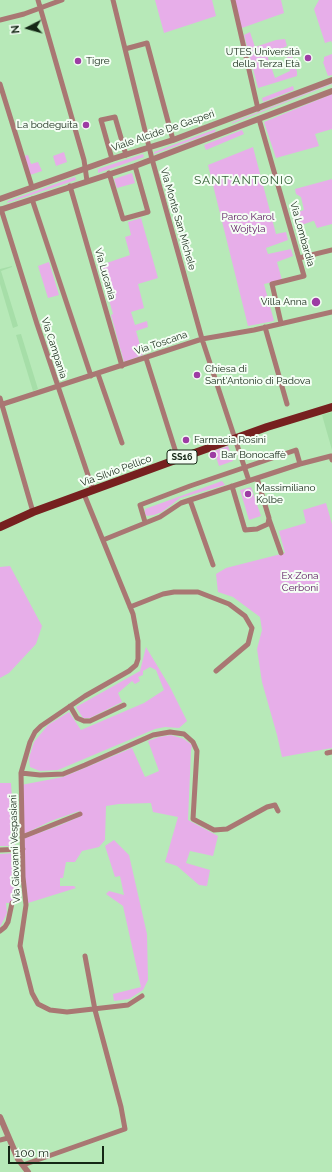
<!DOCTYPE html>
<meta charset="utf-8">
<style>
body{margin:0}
#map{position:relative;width:332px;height:1172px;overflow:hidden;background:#b7e9b8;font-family:Raleway,sans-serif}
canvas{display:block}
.north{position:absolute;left:8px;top:8px;width:40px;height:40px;-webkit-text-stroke:3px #f4fef4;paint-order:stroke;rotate:264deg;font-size:11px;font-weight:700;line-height:16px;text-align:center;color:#142715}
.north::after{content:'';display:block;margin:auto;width:14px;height:18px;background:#142715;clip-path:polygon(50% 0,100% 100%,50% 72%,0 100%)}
.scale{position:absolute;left:8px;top:1146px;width:96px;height:18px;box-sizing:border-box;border:2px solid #142715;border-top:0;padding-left:5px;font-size:12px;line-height:14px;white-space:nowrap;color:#142715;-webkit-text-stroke:3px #f4fef4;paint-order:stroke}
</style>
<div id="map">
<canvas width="332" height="1172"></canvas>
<div class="north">N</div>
<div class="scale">100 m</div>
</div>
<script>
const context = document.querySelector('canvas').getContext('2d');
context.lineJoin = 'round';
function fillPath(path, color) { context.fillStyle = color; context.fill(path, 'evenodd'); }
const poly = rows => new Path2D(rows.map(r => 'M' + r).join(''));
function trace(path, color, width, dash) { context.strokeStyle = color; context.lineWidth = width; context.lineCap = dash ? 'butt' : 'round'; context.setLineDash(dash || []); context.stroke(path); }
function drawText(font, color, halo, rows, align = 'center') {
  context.font = font + ' Raleway,sans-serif'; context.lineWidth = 4; context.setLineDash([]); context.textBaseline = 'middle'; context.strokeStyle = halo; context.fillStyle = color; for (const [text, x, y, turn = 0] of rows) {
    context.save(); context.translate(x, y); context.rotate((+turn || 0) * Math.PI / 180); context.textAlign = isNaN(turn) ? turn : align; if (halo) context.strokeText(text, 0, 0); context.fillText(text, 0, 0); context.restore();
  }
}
fillPath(poly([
 [12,266,12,267,1,271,18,326,13,328,0,284,0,269],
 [21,334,38,389,33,391,16,335],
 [332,412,332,450,322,415]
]), '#a6dea8');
fillPath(poly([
 [155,0,212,0,216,16,164,33],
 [233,0,281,0,284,13,239,29],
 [319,0,332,0,332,43,331,41,325,43,314,9],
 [250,32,255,47,276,40,285,39,287,46,267,55,275,78,290,71,286,58,292,55,297,72,297,76,258,88,244,35],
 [332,54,332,75,328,76,323,62,324,61,324,57],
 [332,83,332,84,231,124,233,122],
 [293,86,294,90,263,102,262,98],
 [332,94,332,129,315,134,319,146,276,158,264,122],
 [216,129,215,132,154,154,154,152],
 [242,130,244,134,206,150,204,145],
 [253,147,276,234,286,232,288,240,266,248,268,254,291,249,293,256,277,262,282,280,264,284,274,321,248,326,208,165],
 [64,152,67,162,56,166,53,156],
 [143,154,144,157,98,173,98,169],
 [28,155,31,164,38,162,42,171,30,175,24,156],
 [132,173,135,183,117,188,114,179],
 [75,177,76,180,7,203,8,201],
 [332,179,332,224,317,228,314,221,313,221,296,227,292,214,304,210,301,197,296,194,295,189],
 [141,218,158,278,138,284,144,308,131,312,135,325,147,321,148,327,136,331,143,355,124,362,111,315,113,314,109,300,112,299,101,265,130,255,125,237,131,235,128,222],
 [49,262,59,295,48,298,38,266],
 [228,446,233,461,219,466,214,451],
 [222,481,225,485,180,498,162,512,154,515,147,516,145,514,145,509],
 [251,487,261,516,249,520,240,490],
 [326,503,332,524,332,748,282,757,277,735,262,682,257,649,262,630,260,617,233,597,218,592,216,574,226,568,285,553,279,531,306,523,303,510],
 [10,566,42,626,36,644,9,673,0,678,0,567],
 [146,647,170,687,187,721,179,728,165,727,155,729,58,770,40,771,30,767,29,758,34,742,48,725,69,712,81,730,144,703,164,690,156,670,150,667,143,671,143,675,138,677,140,681,135,684,132,681,118,693,122,702,90,718,83,718,76,707,140,671],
 [171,735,184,739,192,745,191,751,188,820,218,836,213,856,190,851,186,863,210,870,207,886,199,885,177,866,165,862,178,817,153,812,151,803,119,804,106,806,105,840,99,847,82,851,75,862,66,862,63,878,60,878,60,886,74,886,76,888,28,903,26,902,22,839,58,826,81,816,79,811,51,821,22,835,21,785,63,777,132,748,145,777,159,771,148,741,159,737],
 [0,783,11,783,15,846,0,846],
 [114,840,129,855,147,934,148,980,143,990,129,999,114,1001,113,994,141,987,123,906,106,894,109,891,124,895,120,876,115,877,105,846],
 [15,853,19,903,6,903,7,913,0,927,0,854]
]), '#e7aee9');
trace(poly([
 [38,0,84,160,87,181],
 [113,0,152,159,202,339,249,481],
 [233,0,258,109],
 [0,20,24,14,62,0],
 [125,49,147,43,173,140],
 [0,84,32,187],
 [259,119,304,276,272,284,281,323],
 [112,159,101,120,115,117,126,155],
 [109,173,123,219,148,212,135,166],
 [70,186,122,366],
 [32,199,91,376],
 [1,209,37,324,93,490],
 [299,258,332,250],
 [265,327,287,404],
 [146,358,178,459],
 [98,374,122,443],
 [0,398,33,512],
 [0,405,202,339,254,330,332,312],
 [232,486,245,530,257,529,268,524,269,518,257,478],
 [84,494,133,614,138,641,138,659,136,665,129,671,85,696,41,726,35,732,30,742,21,773,40,775,63,774,85,765,153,735,170,732,184,734,193,742,197,751,193,819,214,830,227,829,267,807,275,805,278,811],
 [190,500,213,565],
 [269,519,281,553],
 [145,522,140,505,190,486,296,450,300,464],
 [103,540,160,517,181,503,300,464,331,456,332,460],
 [130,607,163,594,174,592,198,592,229,604,245,616,252,628,248,644,216,671],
 [70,706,77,718,84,721,90,721,124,705],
 [327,753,332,752],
 [21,773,23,877,26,905,20,946,32,993,38,1004,50,1010,67,1012,128,1005,142,996],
 [22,837,80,814],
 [0,850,23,849],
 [0,931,5,927,8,922,12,903],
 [0,1140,8,1138],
 [23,1165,125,1129,121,1107,95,1010,85,956]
]), '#a97773', 5);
trace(poly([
 [0,199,112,159,173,140,332,80],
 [0,210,135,166,332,91],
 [0,1117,18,1159,28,1172]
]), '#a97773', 6);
trace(poly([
 [0,527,33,512,178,459,267,427,332,407]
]), '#76201f', 8);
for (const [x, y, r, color] of [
 [308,58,4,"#9d3ca4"],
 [78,61,4,"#9d3ca4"],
 [86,125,4,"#9d3ca4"],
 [316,302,5,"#9d3ca4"],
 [197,375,4,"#9d3ca4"],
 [186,440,4,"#9d3ca4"],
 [213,455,4,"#9d3ca4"],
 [248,494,4,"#9d3ca4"]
]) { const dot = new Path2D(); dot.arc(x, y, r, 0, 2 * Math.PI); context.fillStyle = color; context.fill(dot); trace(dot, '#f4fef4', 1.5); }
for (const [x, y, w] of [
 [182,457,30]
]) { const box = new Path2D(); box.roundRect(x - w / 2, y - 7, w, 14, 3); context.fillStyle = '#f4fef4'; context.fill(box); trace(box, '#142715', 1); }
drawText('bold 9px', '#142715', null, [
 ["SS16",182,457]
]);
drawText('10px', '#142715', '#f4fef4', [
 ["UTES Università",300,52,"right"],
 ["della Terza Età",300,64,"right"],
 ["Tigre",86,61],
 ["La bodeguita",78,125,"right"],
 ["Villa Anna",307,302,"right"],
 ["Chiesa di",205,369],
 ["Sant'Antonio di Padova",205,381],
 ["Farmacia Rosini",194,440],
 ["Bar Bonocaffè",221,455],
 ["Massimiliano",256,488],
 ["Kolbe",256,500]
], 'left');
drawText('10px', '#142715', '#f4fef4', [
 ["Viale Alcide De Gasperi",163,131,-19],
 ["Via Monte San Michele",178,219,74],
 ["Via Lombardia",302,234,74],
 ["Via Lucania",105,274,74],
 ["Via Toscana",161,343,-19],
 ["Via Campania",54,348,72],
 ["Via Silvio Pellico",116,471,-20],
 ["Via Giovanni Vespasiani",15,849,-92]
]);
drawText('10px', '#59125d', '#f4fef4', [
 ["Parco Karol",248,217],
 ["Wojtyla",248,229],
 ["Ex Zona",300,576],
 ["Cerboni",300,588]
]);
context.letterSpacing = '1px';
drawText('12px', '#305d32', '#f4fef4', [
 ["SANT'ANTONIO",244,180]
]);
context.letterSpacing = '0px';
</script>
